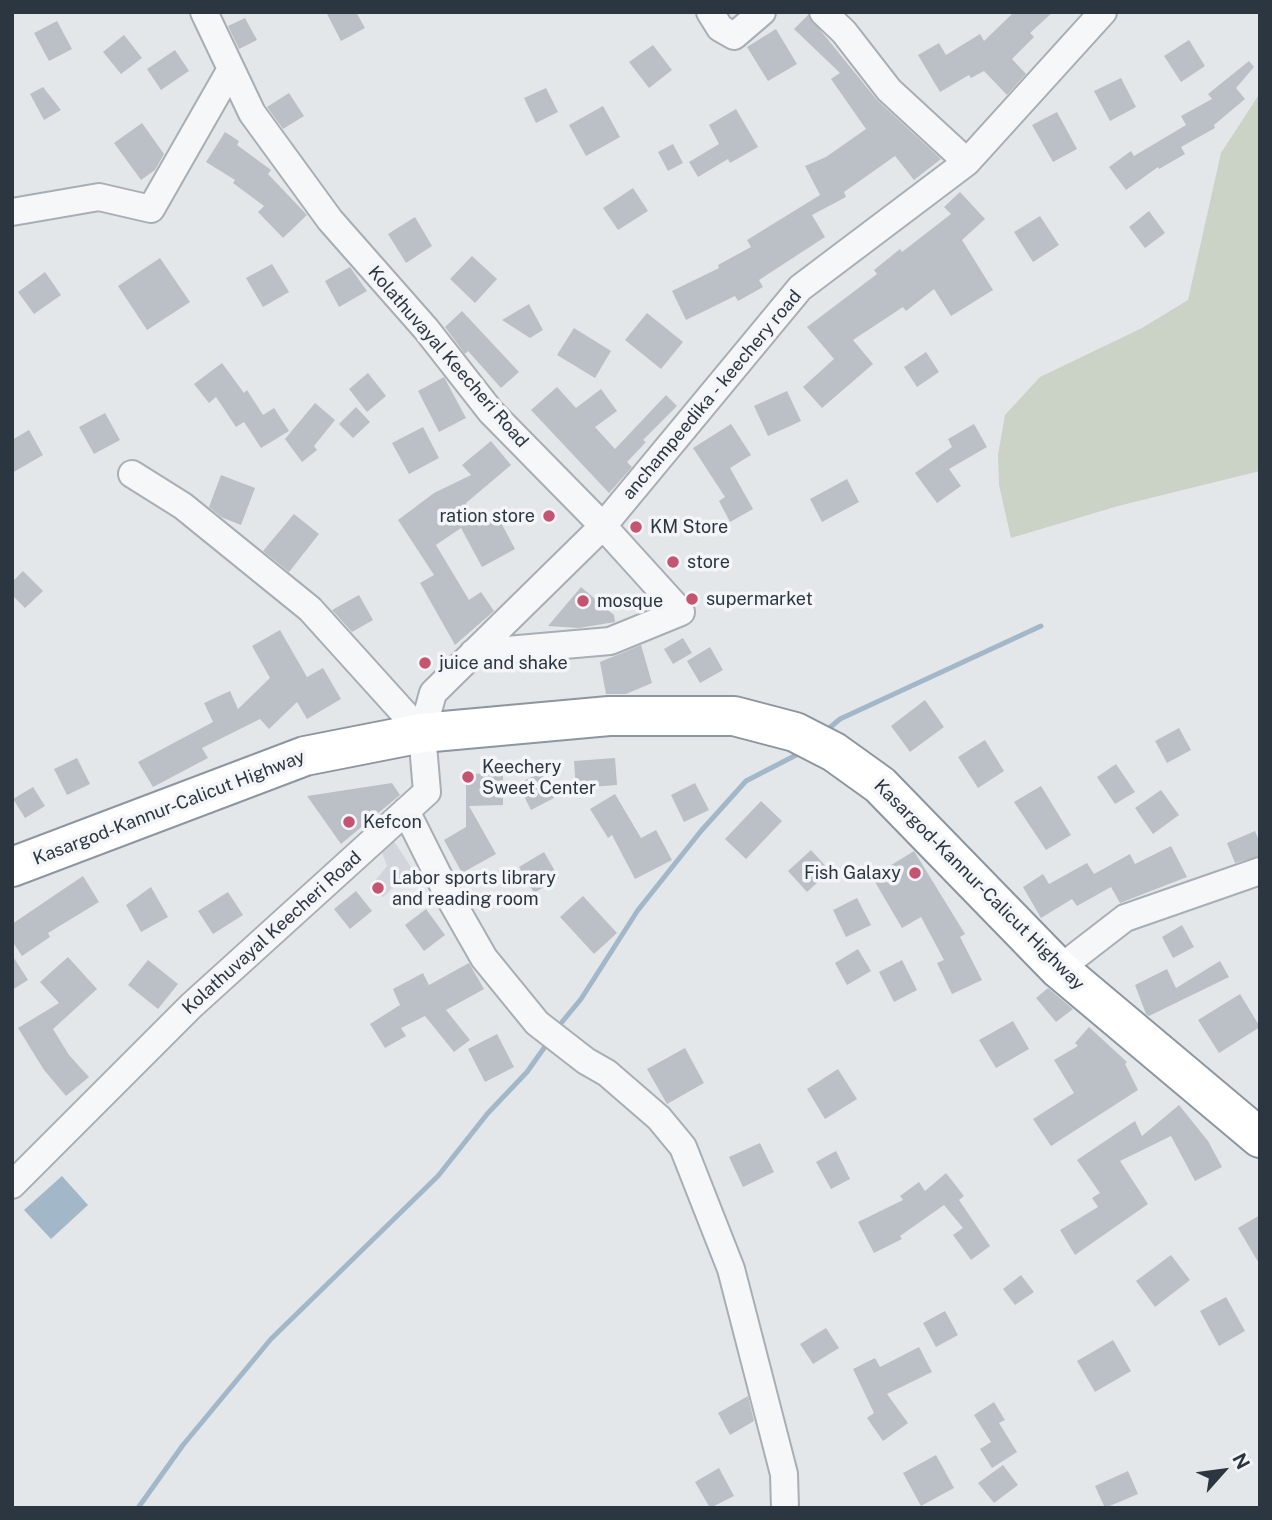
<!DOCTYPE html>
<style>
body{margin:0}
#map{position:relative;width:1272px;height:1520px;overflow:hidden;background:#e3e7ea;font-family:"Public Sans",sans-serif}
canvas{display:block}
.frame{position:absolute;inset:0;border:14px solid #2c3641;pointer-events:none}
.north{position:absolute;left:1188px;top:1436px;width:70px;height:70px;-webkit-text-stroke:5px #f3f5f8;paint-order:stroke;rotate:62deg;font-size:19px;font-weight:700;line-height:28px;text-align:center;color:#2c3641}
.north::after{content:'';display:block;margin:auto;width:24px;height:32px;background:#2c3641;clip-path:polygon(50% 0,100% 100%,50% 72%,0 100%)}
</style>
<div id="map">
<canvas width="1272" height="1520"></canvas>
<div class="frame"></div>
<div class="north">N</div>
</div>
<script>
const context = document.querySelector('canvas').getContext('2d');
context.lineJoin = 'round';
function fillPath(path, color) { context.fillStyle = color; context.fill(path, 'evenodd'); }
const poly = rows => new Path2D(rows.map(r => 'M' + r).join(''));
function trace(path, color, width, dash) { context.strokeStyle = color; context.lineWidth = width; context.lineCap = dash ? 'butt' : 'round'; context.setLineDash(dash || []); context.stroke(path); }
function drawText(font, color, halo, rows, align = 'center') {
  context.font = font + ' "Public Sans",sans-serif'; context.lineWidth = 7; context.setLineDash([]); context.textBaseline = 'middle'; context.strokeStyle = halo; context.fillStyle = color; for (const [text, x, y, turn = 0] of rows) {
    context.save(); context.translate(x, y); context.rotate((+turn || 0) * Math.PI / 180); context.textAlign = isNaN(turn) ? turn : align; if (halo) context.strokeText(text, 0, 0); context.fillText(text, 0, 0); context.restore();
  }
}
fillPath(poly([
 [393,840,413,870,383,897,370,887,387,866,382,853]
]), '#d2d6dc');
fillPath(poly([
 [1260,93,1260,471,1118,506,1011,538,999,485,998,455,1005,415,1040,377,1142,328,1188,300,1221,153]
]), '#cad3c5');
fillPath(poly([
 [62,1176,88,1205,51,1239,24,1210]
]), '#a2b7c7');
trace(poly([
 [827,730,840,719,1041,626],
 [562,1022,581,999,638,910,701,831,746,781,800,753],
 [138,1508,183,1445,271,1339,438,1176,488,1113,527,1072,544,1048]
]), '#a2b7c7', 5);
fillPath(poly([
 [326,12,356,12,365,28,341,41],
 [1014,12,1053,12,1030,33,1034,37,1012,59,1026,74,1007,95,984,71,971,78,969,75,940,92,918,55,939,43,946,55,980,34,984,41],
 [808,15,877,100,941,159,914,180,895,156,844,192,846,197,812,215,825,237,759,280,763,287,738,301,735,296,686,320,672,291,719,268,718,265,751,247,747,240,820,195,805,166,826,157,866,129,831,79,840,73,794,29],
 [245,18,257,40,239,49,228,26],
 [57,21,72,49,49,61,34,33],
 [776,29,797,64,768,81,747,47],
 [124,35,142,58,121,74,103,52],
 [1189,40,1205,66,1181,82,1164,56],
 [653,45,672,70,649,88,629,62],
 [175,50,189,71,161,90,147,69],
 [1249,61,1254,67,1236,88,1245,99,1214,125,1215,128,1181,147,1185,154,1159,169,1158,167,1126,190,1109,167,1131,151,1134,156,1186,125,1181,116,1212,99,1208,94],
 [1121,78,1136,107,1110,121,1094,91],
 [43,87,61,110,44,120,30,94],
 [546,88,558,112,536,123,524,98],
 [289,93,304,116,283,129,267,107],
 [603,106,620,137,586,156,569,125],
 [736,109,758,147,730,163,728,159,698,177,689,162,719,144,709,125],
 [1057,112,1077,149,1053,162,1032,125],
 [142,123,164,154,155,170,141,180,114,143],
 [225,132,239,141,237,145,271,170,268,174,307,215,283,238,258,212,264,206,233,183,235,180,206,162],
 [673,144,683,163,668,171,658,152],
 [633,188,648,211,618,230,603,208],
 [960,192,985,219,962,240,993,290,951,316,934,289,906,311,903,307,853,340,873,364,822,408,803,387,834,359,807,327,877,274,874,270,900,249,902,252,951,214,944,207],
 [1149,211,1165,233,1145,248,1129,227],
 [1040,216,1059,245,1033,262,1014,232],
 [415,217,432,246,406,263,388,234],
 [472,256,497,279,475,303,450,279],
 [160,258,190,302,147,330,118,286],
 [272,264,289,292,263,307,246,278],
 [350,267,367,291,339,307,325,281],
 [45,272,61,295,34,314,18,292],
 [529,304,543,330,530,338,502,320],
 [462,311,519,372,501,388,468,351,465,354,445,327],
 [647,313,683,342,661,369,625,340],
 [574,328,611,351,595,378,557,355],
 [926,352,939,372,917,387,904,367],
 [222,363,244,393,247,390,263,415,274,408,289,431,261,448,244,422,236,427,216,397,209,403,194,384],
 [368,373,386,396,367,412,349,389],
 [444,377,466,418,439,432,418,391],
 [557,387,576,408,601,389,617,411,595,427,615,449,666,395,677,406,643,440,646,442,627,462,632,467,609,493,531,410],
 [787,391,801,421,768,436,754,406],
 [315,403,335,420,314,446,317,450,302,462,285,439],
 [356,407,370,422,353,438,339,424],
 [105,413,120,440,94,454,79,427],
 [731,424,751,455,730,468,753,509,730,522,719,501,725,497,693,448],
 [974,424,987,447,949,469,961,486,937,503,915,473,952,447,948,439],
 [423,427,439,458,409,474,392,443],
 [29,430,43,455,12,473,12,440],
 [491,441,511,465,466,503,477,525,497,515,515,549,482,567,461,528,436,545,469,600,481,592,494,611,455,645,420,583,434,575,398,520,434,493,471,475,462,465],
 [221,475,255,488,241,525,221,517,209,507],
 [847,479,859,502,822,522,810,499],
 [294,514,319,534,289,572,263,551],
 [23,571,43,591,25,608,12,595,12,582],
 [581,587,614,615,615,622,579,628,548,626],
 [359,595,373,620,352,632,332,610],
 [280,630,307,677,323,668,341,699,307,719,297,702,269,729,260,719,202,748,208,758,153,787,138,762,213,722,204,703,230,691,238,709,270,678,252,646],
 [683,638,692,653,673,664,664,649],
 [641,645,652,683,626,694,606,694,600,662],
 [710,647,723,670,700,683,687,661],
 [925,700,944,727,910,752,891,726],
 [1179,728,1191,750,1167,763,1155,741],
 [985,740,1004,771,978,788,958,757],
 [77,758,90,784,67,795,54,769],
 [615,758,617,785,576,788,574,761],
 [1116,764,1135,792,1115,804,1097,777],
 [541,772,554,798,531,810,518,784],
 [503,773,503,805,469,806,496,854,462,873,444,840,466,827,466,774],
 [392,783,400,795,341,844,307,796],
 [695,783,709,810,684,822,671,795],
 [1041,786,1071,835,1046,850,1014,802],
 [33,787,45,806,25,818,13,799],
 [1161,790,1179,815,1153,834,1135,808],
 [615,794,641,838,656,830,672,860,635,879,612,835,608,838,590,809],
 [761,801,782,821,746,859,725,839],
 [1255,831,1260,843,1260,856,1235,863,1227,843],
 [1171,846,1187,877,1120,903,1111,887,1077,906,1072,899,1041,918,1023,887,1043,874,1049,884,1087,863,1094,874,1130,854,1135,864],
 [811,850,830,871,807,892,788,871],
 [914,851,965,934,960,937,982,980,952,994,937,963,944,960,921,917,902,928,872,877],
 [544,852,559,878,534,893,519,867],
 [83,876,99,902,48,933,50,937,22,956,12,941,12,924],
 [151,887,168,917,141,932,126,905],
 [356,891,372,911,350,929,334,909],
 [228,892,243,915,213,934,198,911],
 [583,896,617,933,594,954,560,917],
 [857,898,871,925,846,937,833,910],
 [426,909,445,935,424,951,405,925],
 [1182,925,1194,947,1173,958,1162,937],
 [858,949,871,971,847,985,835,963],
 [12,955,28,980,12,990],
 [68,957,97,989,53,1029,69,1055,89,1077,66,1096,44,1070,18,1028,59,1003,40,982],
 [148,960,178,984,158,1009,128,985],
 [902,960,917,990,894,1002,879,972],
 [1220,961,1229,977,1149,1016,1146,1014,1135,985,1167,969,1176,988],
 [469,963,484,989,446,1010,470,1040,454,1052,425,1016,401,1028,406,1036,385,1048,370,1024,400,1005,393,989,423,973,429,985],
 [1048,988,1073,1009,1056,1022,1036,998],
 [1240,994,1260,1027,1219,1053,1198,1020],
 [1013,1021,1029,1049,996,1068,979,1040],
 [1089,1027,1127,1062,1125,1064,1138,1090,1051,1146,1033,1119,1074,1093,1054,1060,1078,1046,1075,1043],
 [497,1034,514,1067,485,1082,468,1049],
 [685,1048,704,1083,667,1104,647,1069],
 [838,1069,857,1099,825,1119,807,1089],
 [1179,1105,1208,1141,1222,1167,1195,1181,1171,1136,1120,1161,1148,1204,1075,1255,1060,1230,1098,1207,1092,1198,1100,1193,1077,1160,1135,1121,1142,1136],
 [760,1143,774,1172,743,1187,729,1157],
 [836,1151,850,1179,831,1189,816,1162],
 [946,1173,964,1196,959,1200,990,1246,971,1260,953,1235,963,1228,944,1205,900,1236,902,1239,874,1253,858,1222,903,1200,900,1196,919,1182,925,1191],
 [1260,1215,1260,1265,1238,1228],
 [1171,1255,1190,1280,1155,1307,1136,1281],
 [1021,1275,1034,1292,1015,1305,1003,1289],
 [1226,1297,1245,1331,1219,1346,1200,1311],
 [945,1311,958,1335,936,1347,923,1323],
 [826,1328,839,1348,813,1364,800,1344],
 [1113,1340,1131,1371,1095,1392,1077,1361],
 [919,1347,932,1372,887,1394,908,1423,883,1441,867,1418,874,1413,853,1369,875,1358,880,1367],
 [748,1396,754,1421,730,1435,718,1413],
 [994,1402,1005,1420,999,1423,1017,1452,992,1468,980,1449,991,1442,974,1415],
 [936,1455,954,1488,921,1506,903,1473],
 [1003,1465,1018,1485,994,1503,978,1483],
 [719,1468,734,1496,710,1508,695,1482],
 [1128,1471,1138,1494,1105,1508,1095,1486]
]), '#bbc0c7');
const minor = poly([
 [204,12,252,113,330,220,426,329,491,412,603,526,681,612,610,641,473,653],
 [710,12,720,28,734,36,762,12],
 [823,12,844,32,889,90,967,162],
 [12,212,99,197,151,209,231,69],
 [132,474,183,506,310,609,422,733],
 [406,811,448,895,484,958,537,1023,586,1061,607,1073,659,1118,683,1147,731,1269,784,1474,785,1508],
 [1059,969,1125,918,1260,871],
 [12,1185,191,1006,427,792,422,733,433,693,603,526,800,288,967,162,1103,12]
]);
const highway = poly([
 [12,867,305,756,422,733,609,716,734,716,795,732,834,752,880,785,1059,969,1260,1138]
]);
trace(minor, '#a8aeb4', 30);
trace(highway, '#8c96a0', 42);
trace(minor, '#f6f7f9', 26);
trace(highway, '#fff', 38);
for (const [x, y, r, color] of [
 [549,516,7,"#c4546f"],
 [636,527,7,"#c4546f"],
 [673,562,7,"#c4546f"],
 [692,599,7,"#c4546f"],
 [583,601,7,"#c4546f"],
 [425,663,7,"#c4546f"],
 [468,777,7,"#c4546f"],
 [349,822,7,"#c4546f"],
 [915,873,7,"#c4546f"],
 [378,888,7,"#c4546f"]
]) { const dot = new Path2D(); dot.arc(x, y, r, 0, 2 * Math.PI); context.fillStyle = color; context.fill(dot); trace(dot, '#f3f5f8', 2.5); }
drawText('18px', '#2c3641', '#f3f5f8', [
 ["Kolathuvayal Keecheri Road",448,357,49],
 ["anchampeedika - keechery road",712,395,-50],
 ["Kasargod-Kannur-Calicut Highway",169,808,-21],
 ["Kasargod-Kannur-Calicut Highway",979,885,45],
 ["Kolathuvayal Keecheri Road",272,933,-42]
]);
drawText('18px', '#2c3641', '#f3f5f8', [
 ["ration store",535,516,"right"],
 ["KM Store",650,527],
 ["store",687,562],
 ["supermarket",706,599],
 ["mosque",597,601],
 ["juice and shake",439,663],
 ["Keechery",482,767],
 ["Sweet Center",482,788],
 ["Kefcon",363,822],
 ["Fish Galaxy",901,873,"right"],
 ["Labor sports library",392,878],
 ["and reading room",392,899]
], 'left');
</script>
